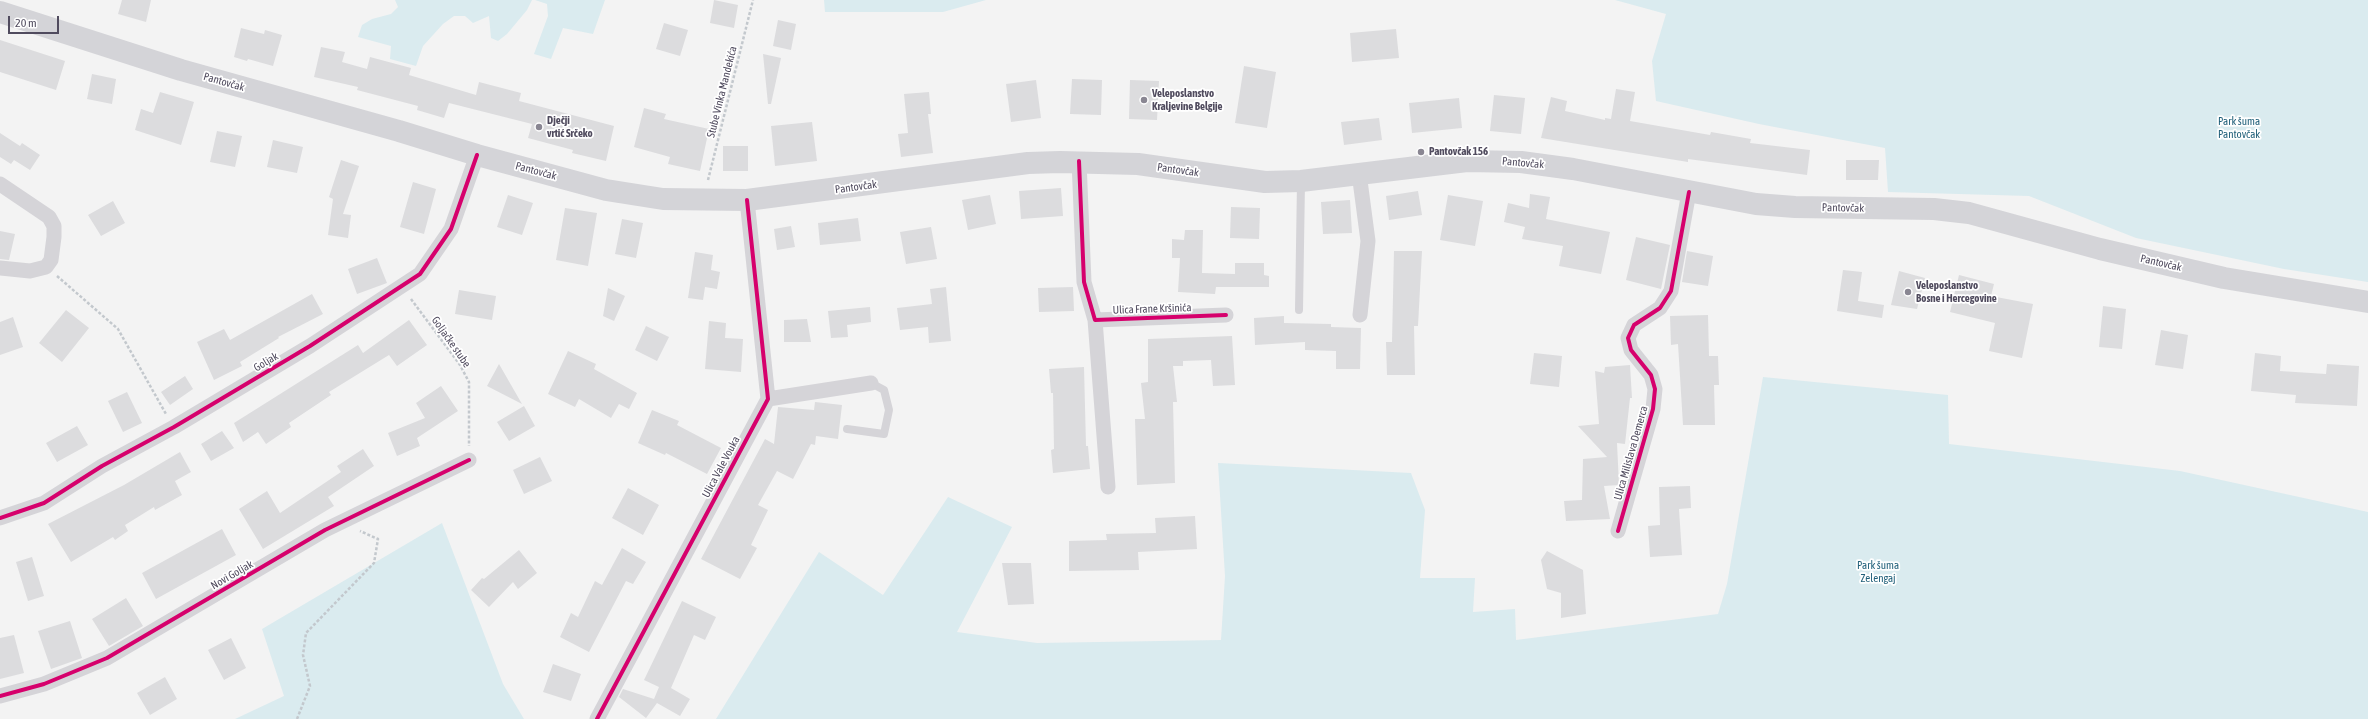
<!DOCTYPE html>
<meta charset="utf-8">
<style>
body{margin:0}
#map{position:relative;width:2368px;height:719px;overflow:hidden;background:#f3f3f3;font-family:"Asap Condensed",sans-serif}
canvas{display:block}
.scale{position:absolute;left:8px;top:16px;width:51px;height:18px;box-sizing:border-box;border:2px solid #504b5e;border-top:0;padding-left:5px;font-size:12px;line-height:14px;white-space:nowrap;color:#504b5e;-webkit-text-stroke:3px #fff;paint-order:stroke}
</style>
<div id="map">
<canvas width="2368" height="719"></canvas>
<div class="scale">20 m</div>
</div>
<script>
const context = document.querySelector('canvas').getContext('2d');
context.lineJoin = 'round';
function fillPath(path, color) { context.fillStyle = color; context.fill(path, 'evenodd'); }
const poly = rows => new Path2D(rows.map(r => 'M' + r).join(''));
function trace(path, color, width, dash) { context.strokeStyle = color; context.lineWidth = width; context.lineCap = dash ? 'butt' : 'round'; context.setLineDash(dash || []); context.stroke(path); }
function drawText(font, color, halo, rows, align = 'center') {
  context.font = font + ' "Asap Condensed",sans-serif'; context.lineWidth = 3.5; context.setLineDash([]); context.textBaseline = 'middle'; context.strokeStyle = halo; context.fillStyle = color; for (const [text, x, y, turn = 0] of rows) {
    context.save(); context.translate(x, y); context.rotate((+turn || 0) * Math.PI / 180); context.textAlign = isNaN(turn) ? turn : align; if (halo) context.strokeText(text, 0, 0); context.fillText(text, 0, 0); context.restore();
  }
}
fillPath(poly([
 [395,0,532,0,527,10,507,34,498,41,491,38,489,16,473,23,465,16,454,16,443,24,423,46,416,66,390,59,391,46,358,37,362,25,372,19,391,14,398,7],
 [535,0,605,0,593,34,563,28,551,59,534,54,548,16,547,4],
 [824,0,986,0,943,12,825,12],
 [1615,0,2368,0,2368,282,2284,269,2136,238,2029,196,1888,192,1885,148,1759,124,1656,101,1652,61,1666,14],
 [1763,377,1948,395,1949,444,2180,471,2368,512,2368,719,716,719,819,552,883,595,948,497,1012,527,957,632,1037,643,1221,640,1225,576,1218,463,1411,473,1425,510,1420,578,1475,578,1473,612,1515,609,1516,640,1718,614,1727,584],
 [442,523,503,684,524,719,235,719,284,696,262,629]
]), '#daebef');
fillPath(poly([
 [122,0,151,0,146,22,118,14],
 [714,0,738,5,734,28,710,23],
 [778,20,796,24,791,50,773,46],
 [664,23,688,30,680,56,656,49],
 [241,28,264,34,265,30,282,35,273,66,248,59,247,61,234,57],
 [1396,29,1399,58,1352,62,1350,33],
 [0,40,65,61,56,90,0,72],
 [321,47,345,52,342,62,367,69,370,57,411,68,409,75,476,95,479,82,521,93,519,101,614,126,606,161,572,153,573,150,528,138,532,124,449,103,444,118,417,110,418,106,357,90,358,87,314,77],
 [763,54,781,58,771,104,768,104],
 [1244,66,1276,72,1267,128,1235,123],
 [92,74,116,79,112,104,87,99],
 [1072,79,1102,80,1101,115,1070,114],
 [1036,80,1041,118,1011,122,1006,84],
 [1130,80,1159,81,1157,120,1129,119],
 [1616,89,1635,92,1630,121,1710,135,1711,132,1751,139,1750,143,1810,150,1807,175,1688,159,1688,162,1541,138,1551,97,1567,101,1565,111,1605,120,1605,118,1611,119],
 [160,92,194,102,181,145,135,130,141,109,153,113],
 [929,92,931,114,928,114,933,153,901,157,898,134,908,133,904,94],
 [1494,95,1525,98,1521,134,1490,131],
 [1459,98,1462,128,1412,133,1409,103],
 [644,108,666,114,664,119,709,129,700,171,668,164,670,157,634,147],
 [1379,118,1382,140,1344,145,1341,122],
 [812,122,817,161,775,166,771,126],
 [217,131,242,136,235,167,210,162],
 [0,133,20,146,22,143,40,155,30,170,14,160,11,164,0,157],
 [273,140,303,147,297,173,267,167],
 [723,146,748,146,748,171,723,171],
 [341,160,359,166,343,214,351,215,348,238,328,235,333,199,329,197],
 [1846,160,1879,160,1878,180,1846,180],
 [413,182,436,189,424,234,400,227],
 [1061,188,1063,216,1021,219,1019,191],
 [1418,191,1422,215,1389,220,1386,196],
 [1530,194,1550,197,1546,219,1610,232,1601,274,1559,266,1563,246,1522,239,1525,227,1504,222,1508,203,1529,208],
 [508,195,533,203,522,235,497,227],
 [990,195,996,224,968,230,962,200],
 [1448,195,1483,201,1475,246,1440,240],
 [1350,200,1352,233,1323,234,1321,202],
 [113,201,125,223,101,236,88,215],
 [1231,207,1260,208,1259,239,1230,238],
 [565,208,597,213,588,266,556,260],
 [858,218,861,241,820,245,818,223],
 [622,219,643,223,636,258,615,254],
 [791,226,795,247,777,250,774,229],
 [931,227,937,259,906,264,900,232],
 [1185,230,1203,230,1202,273,1235,274,1235,263,1264,263,1264,275,1269,276,1269,287,1216,287,1215,294,1178,292,1180,258,1172,258,1172,239,1184,240],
 [0,231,15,234,9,260,0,259],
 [1636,237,1670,245,1661,289,1626,280],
 [1394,251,1422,251,1418,326,1414,326,1415,375,1387,375,1386,342,1392,342],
 [1687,251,1713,256,1708,286,1682,282],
 [695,252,713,255,711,270,720,272,717,289,705,287,703,300,688,298],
 [377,258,387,283,357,294,348,269],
 [1843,270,1862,272,1858,301,1884,305,1882,318,1837,311],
 [1899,271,1925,278,1917,309,1891,305],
 [1959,275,1994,284,1991,296,2033,304,2022,358,1989,351,1995,323,1950,312],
 [946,287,951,341,929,343,928,327,900,330,897,308,932,304,930,289],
 [1073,287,1074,311,1039,312,1038,288],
 [608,288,625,296,614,321,603,316],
 [459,290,496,296,492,320,455,314],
 [312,294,323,314,278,337,279,338,240,362,242,366,214,380,197,342,224,329,230,340],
 [2103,306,2126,309,2122,349,2099,347],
 [870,307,871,322,847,325,848,337,831,338,828,311],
 [66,310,89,328,62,362,39,343],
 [1708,315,1709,356,1718,356,1719,385,1714,385,1715,425,1683,425,1678,344,1671,345,1670,316],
 [1284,316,1284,323,1331,324,1331,327,1361,328,1360,369,1336,369,1336,351,1305,350,1305,342,1255,345,1254,318],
 [13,317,23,347,0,355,0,322],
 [807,319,811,342,784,342,784,320],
 [409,320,427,345,397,366,389,355,329,392,331,395,289,423,291,427,266,444,258,432,243,442,234,423,358,345,363,353],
 [709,321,726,323,725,338,743,339,741,372,705,369],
 [646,326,669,337,657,361,635,350],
 [2161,330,2188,335,2183,369,2155,365],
 [1232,336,1235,385,1213,386,1211,360,1183,361,1183,366,1173,366,1177,402,1173,402,1175,483,1137,485,1135,419,1145,419,1141,383,1148,382,1148,339],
 [568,351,596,364,594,369,637,393,629,409,619,404,611,418,579,399,575,407,548,394],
 [1534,353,1562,356,1559,387,1530,384],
 [2255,353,2281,356,2280,371,2326,374,2327,364,2359,366,2357,406,2295,403,2296,395,2251,391],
 [499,364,522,404,487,386],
 [1630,365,1632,398,1630,398,1625,444,1617,443,1619,485,1604,486,1610,519,1566,521,1564,501,1582,500,1583,459,1607,457,1578,426,1599,424,1595,371,1604,373,1605,367],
 [1084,367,1086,446,1088,446,1090,469,1053,473,1051,450,1054,449,1053,393,1051,393,1049,369],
 [185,376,193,389,170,405,161,392],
 [441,386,458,411,417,438,420,446,397,456,388,433,425,418,416,403],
 [127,392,142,423,123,432,108,401],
 [815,402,842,405,838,439,816,436,815,445,811,444,793,479,777,471,758,505,768,510,751,545,757,548,740,579,701,559,765,439,774,444,778,407,814,410],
 [524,406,535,426,509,441,497,422],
 [652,410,679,421,677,425,721,448,707,474,666,453,665,455,638,443],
 [77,426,88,445,57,462,46,443],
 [222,431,234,448,211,461,201,444],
 [363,449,374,466,328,497,334,506,263,549,239,509,267,491,280,513,341,472,337,466],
 [180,452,191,472,175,481,182,495,155,510,154,507,125,525,128,531,115,540,113,537,71,562,48,524,124,485],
 [540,457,552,481,524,494,513,470],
 [1690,486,1691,508,1679,509,1682,555,1650,557,1648,526,1660,525,1659,487],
 [628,488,659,505,643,535,612,518],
 [1195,516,1197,549,1138,552,1139,570,1069,571,1069,541,1107,540,1106,534,1156,533,1155,518],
 [222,529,236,555,156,599,142,573],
 [622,548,646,562,633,584,626,581,589,652,560,637,571,613,578,617,595,581,602,585],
 [519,550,537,573,518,589,513,582,489,607,471,590,482,578,484,579],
 [1547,551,1583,570,1586,614,1561,618,1561,593,1547,589,1541,560],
 [32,557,44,596,28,601,16,562],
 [1002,563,1031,563,1034,604,1008,605],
 [126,598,143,626,109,646,92,619],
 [682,601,716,617,705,640,694,635,671,688,690,699,680,716,657,703,646,718,619,697,623,689,654,699,659,687,644,680],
 [70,621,82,658,51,669,38,631],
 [14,635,24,673,0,679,0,638],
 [231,638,246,668,224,680,208,650],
 [553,664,581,674,571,701,543,692],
 [165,677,177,699,150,715,137,693]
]), '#dcdcde');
trace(poly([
 [708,180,753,0],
 [57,276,118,329,166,414],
 [411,299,460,365,469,382,469,446],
 [297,719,310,686,303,655,306,633,374,563,378,539,360,531]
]), '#c3c8cd', 2.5, [3, 2]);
trace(poly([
 [1299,310,1301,182],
 [847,429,884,434,889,410,884,390,871,383]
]), '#d5d4d8', 8);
trace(poly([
 [1079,161,1084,282,1095,320,1226,315],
 [1359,173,1368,241,1360,315],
 [0,184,49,217,54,226,54,237,51,260,46,267,30,271,0,268],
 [1095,320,1108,487],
 [768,399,871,383],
 [0,518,44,503,102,466,174,427,310,346,420,274,451,229,477,155],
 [1618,531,1653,409,1655,389,1651,375,1631,350,1628,338,1634,325,1660,308,1671,291,1689,192],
 [0,696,44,684,107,658,325,530,469,460],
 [597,719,768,399,747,200]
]), '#d5d4d8', 15);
trace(poly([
 [0,12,181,70,399,131,477,155,606,190,663,199,747,200,1028,163,1060,162,1138,164,1265,182,1301,181,1467,161,1521,162,1573,169,1756,204,1795,207,1934,209,1969,213,2100,249,2224,278,2368,302]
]), '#d4d4d8', 22);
trace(poly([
 [1079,161,1084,282,1095,320,1226,315],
 [0,518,44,503,102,466,174,427,310,346,420,274,451,229,477,155],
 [1618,531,1653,409,1655,389,1651,375,1631,350,1628,338,1634,325,1660,308,1671,291,1689,192],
 [0,696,44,684,107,658,325,530,469,460],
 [597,719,768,399,747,200]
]), '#d6006c', 4);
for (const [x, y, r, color] of [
 [1144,100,4,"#898692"],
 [539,127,4,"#898692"],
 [1421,152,4,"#898692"],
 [1908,292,4,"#898692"]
]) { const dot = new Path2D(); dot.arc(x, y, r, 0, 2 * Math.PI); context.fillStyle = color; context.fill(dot); trace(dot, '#fff', 1.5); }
drawText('11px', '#504b5e', '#fff', [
 ["Pantovčak",224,82,16],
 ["Stube Vinka Mandekića",722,92,-76],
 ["Pantovčak",1523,163,5],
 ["Pantovčak",1178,170,8],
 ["Pantovčak",536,171,15],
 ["Pantovčak",856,187,-8],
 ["Pantovčak",1843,208,1],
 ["Pantovčak",2161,263,13],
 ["Ulica Frane Kršinića",1152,309,-2],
 ["Goljačke stube",451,342,55],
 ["Goljak",266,362,-31],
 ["Ulica Milislava Demerca",1631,453,-74],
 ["Ulica Vale Vouka",721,467,-62],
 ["Novi Goljak",232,575,-30]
]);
drawText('bold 11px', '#504b5e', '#fff', [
 ["Veleposlanstvo",1152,94],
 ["Kraljevine Belgije",1152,107],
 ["Dječji",547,121],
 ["vrtić Srčeko",547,134],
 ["Pantovčak 156",1429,152],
 ["Veleposlanstvo",1916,286],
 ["Bosne i Hercegovine",1916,299]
], 'left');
drawText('11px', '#21607a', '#fff', [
 ["Park šuma",2239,122],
 ["Pantovčak",2239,135],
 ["Park šuma",1878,566],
 ["Zelengaj",1878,579]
]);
</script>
